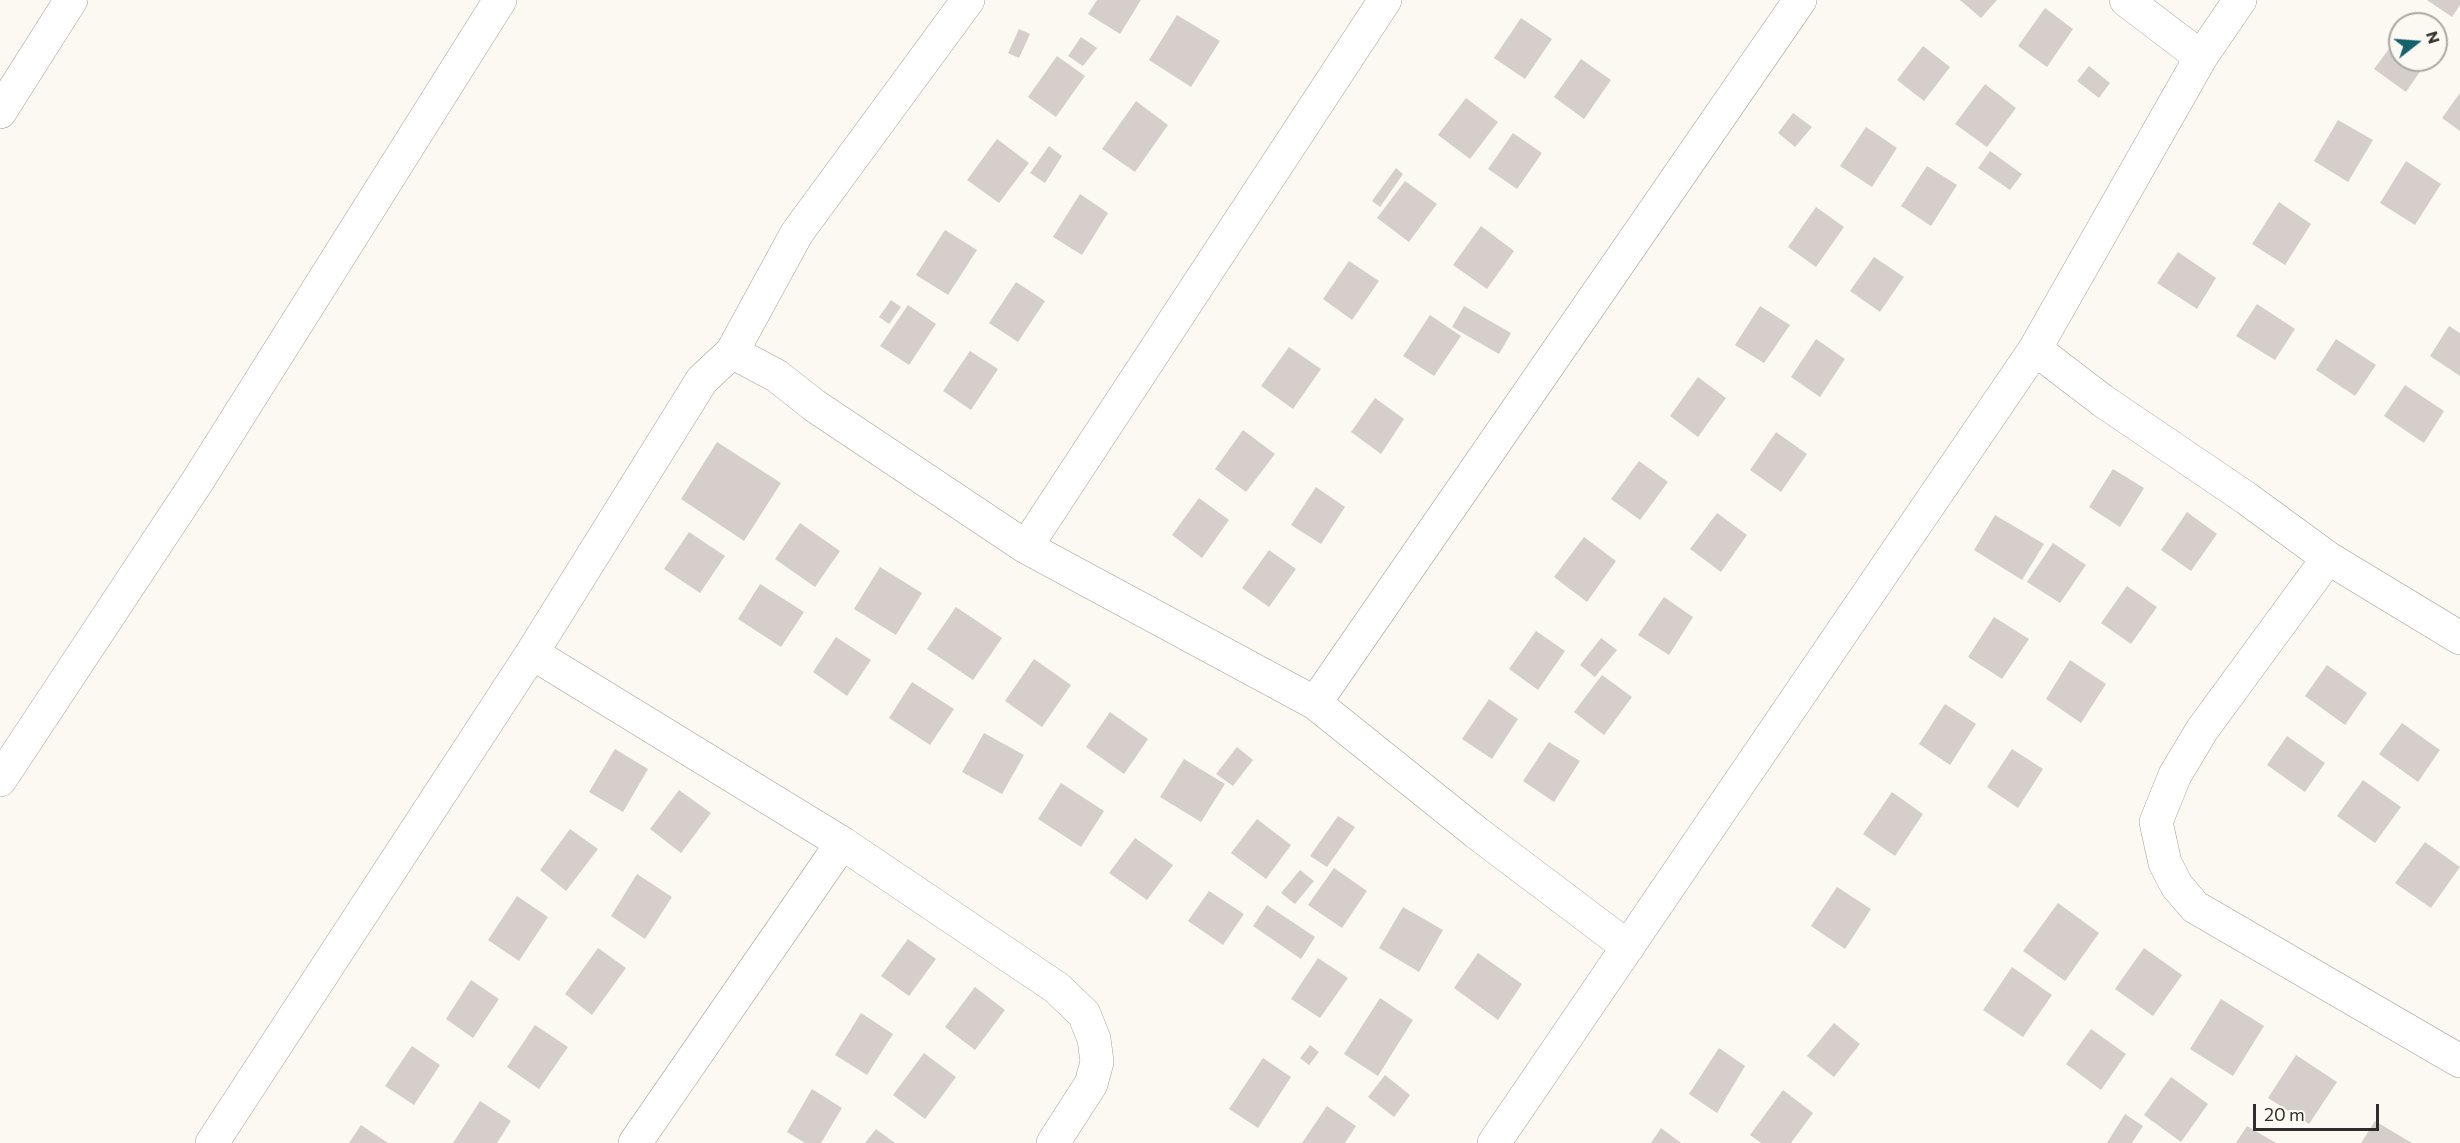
<!DOCTYPE html>
<style>
body{margin:0}
#map{position:relative;width:2460px;height:1143px;overflow:hidden;background:#fcf9f2;font-family:Commissioner,sans-serif}
canvas{display:block}
.north{position:absolute;left:2388px;top:12px;width:60px;height:60px;box-sizing:border-box;background:#fcf9f2;border:2px solid #aaa8a3;border-radius:50%;rotate:73deg;font-size:16px;font-weight:700;line-height:24px;text-align:center;color:#302e2c}
.north::after{content:'';display:block;margin:auto;width:21px;height:27px;background:#14636b;clip-path:polygon(50% 0,100% 100%,50% 72%,0 100%)}
.scale{position:absolute;left:2253px;top:1104px;width:126px;height:27px;box-sizing:border-box;border:3px solid #302e2c;border-top:0;padding-left:8px;font-size:18px;line-height:21px;white-space:nowrap;color:#302e2c;-webkit-text-stroke:4px #fcf9f2;paint-order:stroke}
</style>
<div id="map">
<canvas width="2460" height="1143"></canvas>
<div class="north">N</div>
<div class="scale">20 m</div>
</div>
<script>
const context = document.querySelector('canvas').getContext('2d');
context.lineJoin = 'round';
function fillPath(path, color) { context.fillStyle = color; context.fill(path, 'evenodd'); }
const poly = rows => new Path2D(rows.map(r => 'M' + r).join(''));
function trace(path, color, width, dash) { context.strokeStyle = color; context.lineWidth = width; context.lineCap = dash ? 'butt' : 'round'; context.setLineDash(dash || []); context.stroke(path); }
fillPath(poly([
 [1097,0,1141,0,1120,34,1088,14],
 [1960,0,1997,0,1981,18],
 [2427,0,2460,0,2460,5,2452,17],
 [2045,8,2073,29,2047,67,2018,46],
 [1177,15,1220,41,1191,87,1149,60],
 [1521,18,1552,39,1525,79,1494,58],
 [1019,29,1030,34,1019,58,1008,53],
 [2400,34,2400,60,2428,60,2406,92,2374,69],
 [1081,37,1097,48,1083,66,1068,56],
 [1923,46,1950,67,1924,101,1897,80],
 [1057,56,1085,76,1056,117,1028,97],
 [1581,59,1611,80,1584,119,1554,97],
 [2089,66,2110,83,2099,98,2077,81],
 [1985,84,2016,108,1987,147,1955,124],
 [2460,93,2460,131,2442,118],
 [1466,98,1498,122,1470,159,1438,135],
 [1136,101,1168,125,1135,172,1102,149],
 [1793,113,1812,127,1795,147,1778,133],
 [2338,120,2373,140,2348,182,2314,161],
 [1866,127,1897,148,1872,187,1840,166],
 [1513,133,1542,153,1517,189,1488,169],
 [997,139,1029,163,999,203,967,180],
 [1049,146,1062,156,1045,183,1030,173],
 [1990,151,2022,174,2010,190,1978,168],
 [2406,161,2441,184,2415,225,2380,203],
 [1927,166,1957,185,1931,226,1901,206],
 [1396,168,1403,174,1380,207,1372,201],
 [1405,181,1437,204,1409,242,1377,218],
 [1080,194,1108,213,1082,255,1053,237],
 [2279,202,2311,224,2285,265,2252,244],
 [1816,207,1844,227,1816,267,1788,247],
 [1481,226,1514,251,1487,289,1453,265],
 [945,230,977,250,948,295,916,275],
 [2178,252,2216,278,2197,309,2157,283],
 [1874,257,1904,277,1880,312,1850,291],
 [1349,261,1379,281,1352,320,1323,299],
 [1016,282,1045,301,1018,342,989,323],
 [891,300,901,307,889,324,879,317],
 [2257,304,2295,329,2275,360,2236,336],
 [908,305,936,324,909,365,880,346],
 [1464,306,1511,333,1499,354,1452,327],
 [1760,306,1790,325,1764,363,1735,345],
 [1430,315,1461,336,1434,376,1403,356],
 [2449,326,2460,333,2460,376,2430,356],
 [1816,339,1845,359,1820,397,1791,377],
 [2336,339,2376,365,2355,396,2316,370],
 [1289,347,1321,369,1293,409,1261,386],
 [970,351,998,369,971,410,943,391],
 [1698,377,1726,398,1698,437,1670,416],
 [2405,385,2444,411,2424,443,2384,416],
 [1375,398,1404,419,1381,454,1351,432],
 [1243,430,1275,454,1246,492,1215,469],
 [1776,432,1807,454,1781,492,1750,470],
 [717,442,781,483,744,541,681,499],
 [1639,461,1668,482,1640,520,1611,499],
 [2113,469,2144,488,2120,527,2089,507],
 [1316,487,1345,507,1321,544,1291,525],
 [1199,498,1229,520,1202,558,1172,535],
 [2187,512,2217,534,2191,571,2161,550],
 [1717,513,1747,535,1721,572,1690,549],
 [1995,515,2044,544,2022,580,1974,550],
 [800,523,840,551,815,587,775,559],
 [689,532,725,556,700,593,664,569],
 [1584,537,1616,561,1587,602,1554,577],
 [2053,543,2086,565,2060,603,2027,582],
 [1269,550,1296,569,1269,607,1242,588],
 [880,567,922,593,896,635,854,609],
 [760,584,804,612,781,647,738,619],
 [2127,586,2157,607,2131,644,2101,623],
 [1664,597,1693,617,1669,655,1638,635],
 [956,607,1002,638,973,680,927,649],
 [1994,617,2029,639,2002,679,1968,657],
 [1536,631,1565,651,1538,690,1509,669],
 [836,637,871,660,847,696,813,672],
 [1601,638,1617,650,1595,677,1580,665],
 [1034,659,1071,685,1042,727,1005,701],
 [2070,660,2106,684,2081,723,2046,699],
 [2327,665,2367,693,2345,725,2305,696],
 [1602,675,1632,697,1604,735,1574,712],
 [912,682,954,709,930,745,889,718],
 [1489,699,1518,719,1492,759,1462,739],
 [1945,704,1976,724,1950,765,1919,744],
 [1110,712,1148,739,1124,774,1086,747],
 [2402,723,2440,750,2418,782,2379,754],
 [984,733,1024,755,1002,794,962,772],
 [2287,736,2325,763,2305,792,2267,765],
 [1549,742,1580,761,1554,802,1523,781],
 [1237,747,1253,760,1233,786,1216,774],
 [615,749,648,769,623,812,589,792],
 [2012,749,2043,769,2018,808,1987,787],
 [1184,759,1225,784,1201,822,1160,797],
 [2363,780,2401,807,2375,843,2337,816],
 [1061,783,1104,811,1081,847,1038,819],
 [679,790,711,813,681,853,650,829],
 [1892,792,1923,814,1895,856,1863,834],
 [1338,816,1355,827,1327,867,1310,856],
 [1257,819,1291,845,1266,879,1231,853],
 [570,829,598,849,566,891,540,870],
 [1135,838,1173,865,1147,900,1109,873],
 [2425,842,2460,867,2431,908,2395,883],
 [1334,868,1367,891,1342,928,1308,905],
 [1300,870,1314,881,1295,904,1281,893],
 [637,874,672,897,645,939,611,916],
 [1837,887,1871,909,1845,949,1811,926],
 [1209,891,1244,914,1223,945,1188,921],
 [517,896,548,917,519,961,488,940],
 [2058,903,2099,933,2065,981,2023,951],
 [1267,905,1315,937,1301,959,1253,926],
 [1403,907,1443,930,1419,972,1379,948],
 [908,939,936,959,909,996,881,976],
 [598,948,626,968,592,1015,565,994],
 [2144,948,2182,975,2153,1016,2115,989],
 [1478,953,1522,984,1498,1020,1454,988],
 [1318,958,1348,978,1320,1018,1291,999],
 [2012,967,2052,995,2023,1037,1983,1010],
 [471,980,499,999,473,1038,446,1019],
 [975,987,1005,1010,975,1050,945,1027],
 [1380,998,1413,1020,1378,1076,1344,1054],
 [2221,999,2264,1026,2233,1076,2190,1049],
 [861,1013,893,1034,867,1075,835,1055],
 [1834,1023,1860,1044,1834,1077,1807,1056],
 [535,1025,568,1047,539,1089,507,1067],
 [2091,1029,2126,1054,2101,1090,2066,1064],
 [1310,1045,1319,1052,1309,1065,1300,1058],
 [412,1046,440,1065,414,1105,385,1086],
 [1719,1048,1745,1066,1717,1113,1689,1094],
 [924,1053,956,1077,925,1119,893,1095],
 [2296,1055,2337,1082,2309,1124,2268,1098],
 [1263,1058,1291,1077,1258,1128,1229,1109],
 [1385,1075,1410,1095,1394,1117,1368,1097],
 [2171,1077,2208,1104,2181,1142,2144,1115],
 [812,1089,842,1108,821,1143,805,1143,787,1132],
 [1783,1090,1813,1113,1791,1143,1761,1143,1750,1135],
 [480,1101,511,1121,497,1143,453,1143],
 [1327,1106,1356,1126,1345,1143,1302,1143],
 [2125,1114,2143,1126,2132,1143,2107,1143],
 [2375,1121,2412,1143,2361,1143],
 [361,1125,388,1143,349,1143],
 [2247,1126,2276,1143,2236,1143],
 [1661,1128,1681,1143,1651,1143],
 [876,1129,895,1143,865,1143]
]), '#d6ceca');
const minor = poly([
 [2126,0,2201,57],
 [0,112,71,0],
 [2035,349,2103,401,2246,498,2328,558,2460,638],
 [732,352,797,233,968,0],
 [1026,547,1385,0],
 [2328,558,2202,730,2175,775,2156,822,2165,863,2177,886,2195,907,2460,1061],
 [532,653,842,843,1057,988,1084,1014,1094,1039,1097,1062,1091,1084,1053,1143],
 [1315,703,1800,0],
 [0,780,197,482,500,0],
 [212,1143,532,653,702,380,732,352,777,376,815,406,1026,547,1315,703,1477,833,1628,947],
 [635,1143,842,843],
 [1494,1143,2035,349,2201,57,2240,0]
]);
trace(minor, '#a2a099', 34);
trace(minor, '#fff', 33);
</script>
